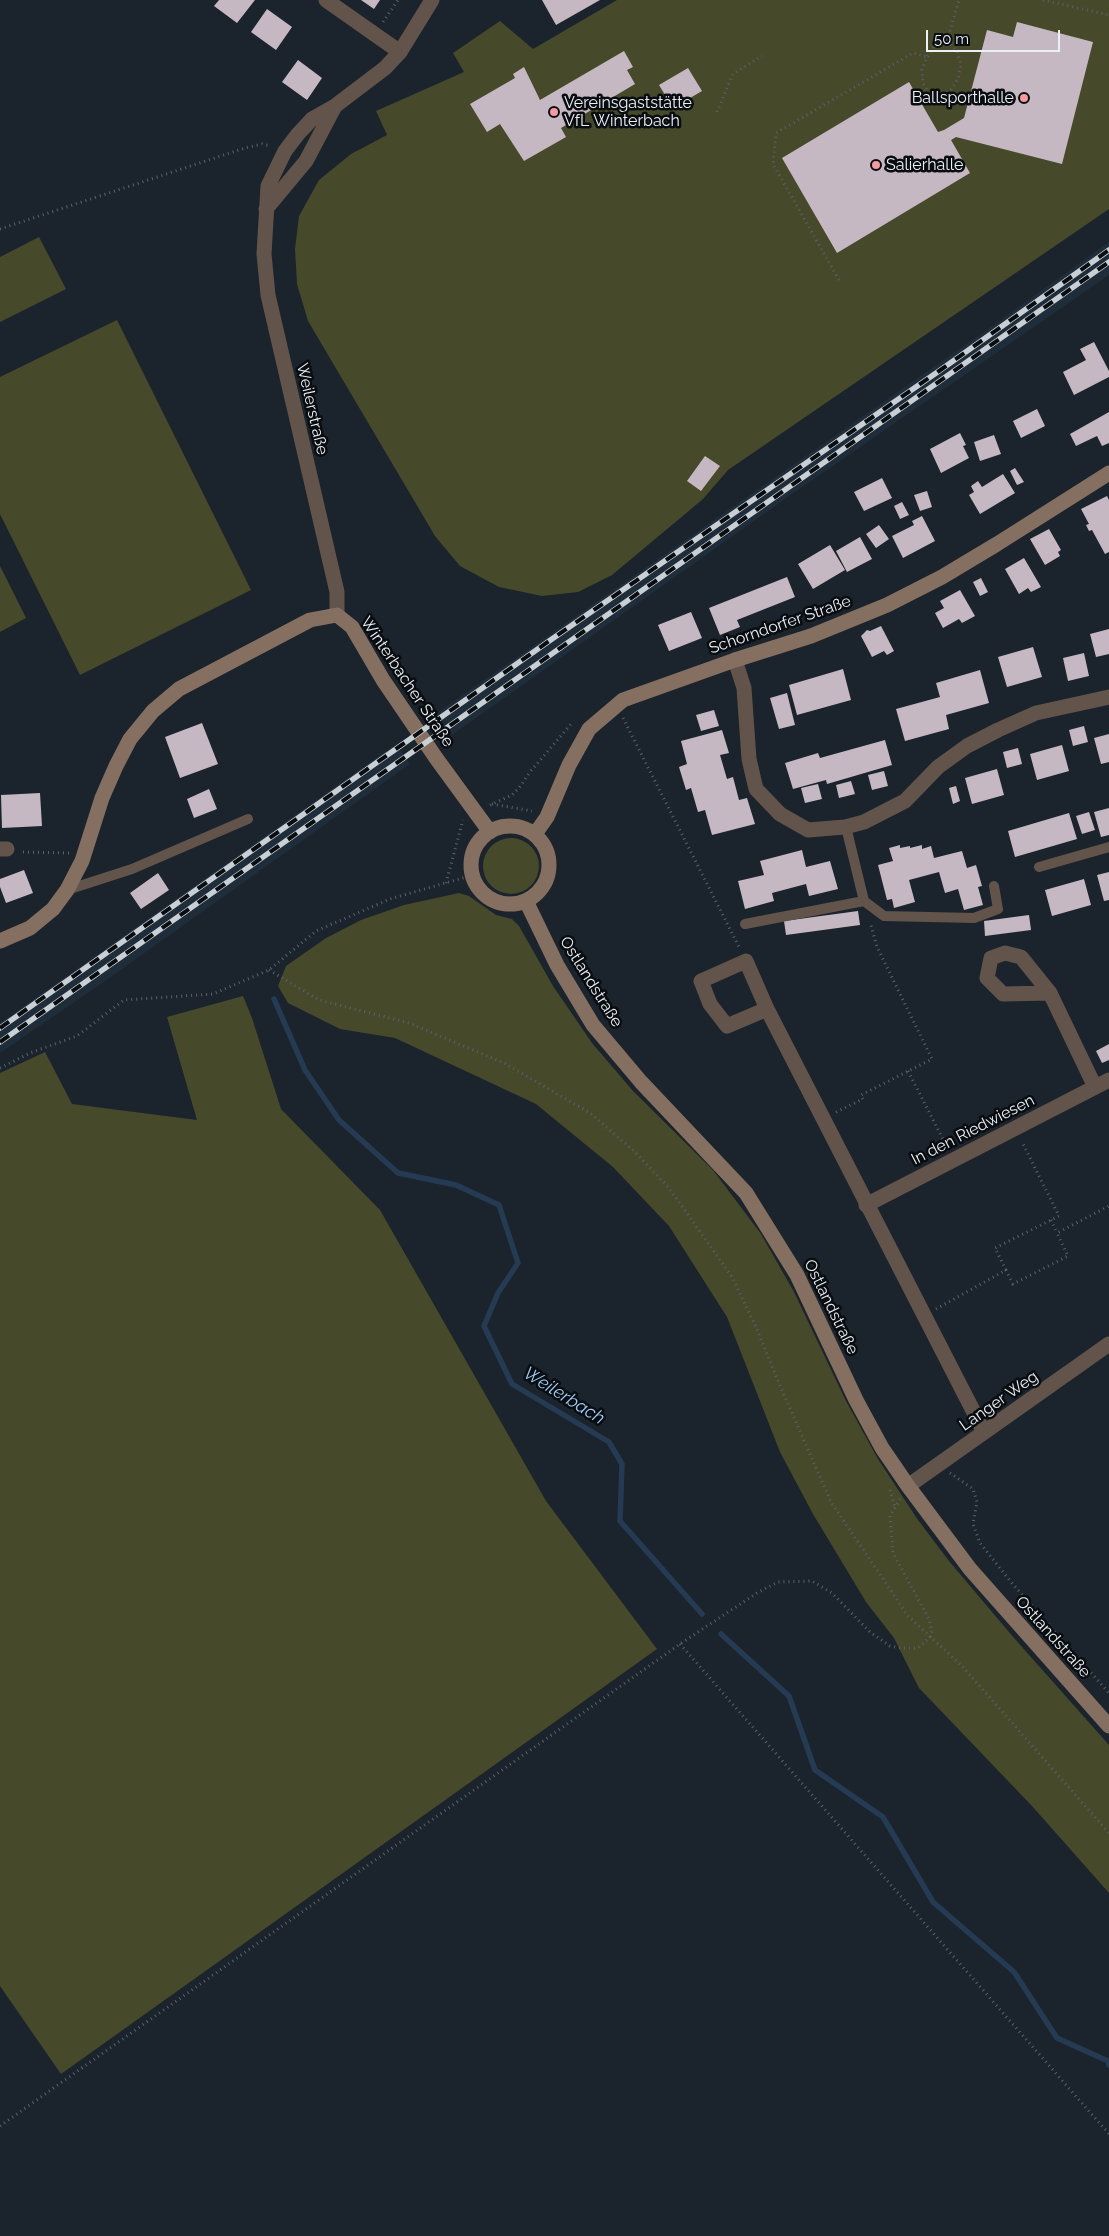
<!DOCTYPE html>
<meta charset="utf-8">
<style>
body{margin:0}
#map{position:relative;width:1109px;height:2236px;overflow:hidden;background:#1b242c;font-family:Raleway,sans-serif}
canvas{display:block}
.scale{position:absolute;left:926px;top:30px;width:134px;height:22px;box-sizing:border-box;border:2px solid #eaf0f6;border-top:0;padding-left:6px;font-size:15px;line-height:18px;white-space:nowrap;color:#eaf0f6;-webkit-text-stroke:4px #090d10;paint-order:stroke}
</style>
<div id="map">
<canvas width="1109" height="2236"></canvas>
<div class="scale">50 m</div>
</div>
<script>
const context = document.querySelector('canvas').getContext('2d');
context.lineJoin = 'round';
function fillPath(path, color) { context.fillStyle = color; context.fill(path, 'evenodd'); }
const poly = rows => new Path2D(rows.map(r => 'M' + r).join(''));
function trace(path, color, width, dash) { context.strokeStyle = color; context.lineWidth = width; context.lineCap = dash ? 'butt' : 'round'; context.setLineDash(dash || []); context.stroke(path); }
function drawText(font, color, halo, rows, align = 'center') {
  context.font = font + ' Raleway,sans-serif'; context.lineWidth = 5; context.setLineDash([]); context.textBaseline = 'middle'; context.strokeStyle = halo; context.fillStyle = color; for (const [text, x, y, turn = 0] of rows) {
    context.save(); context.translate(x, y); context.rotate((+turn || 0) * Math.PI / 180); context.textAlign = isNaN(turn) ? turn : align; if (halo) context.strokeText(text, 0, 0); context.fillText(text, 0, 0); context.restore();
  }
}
fillPath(poly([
 [1109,242,1109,275,785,499,452,735,437,713,981,334],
 [396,744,410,764,101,984,0,1053,0,1023]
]), '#1f2d3a');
fillPath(poly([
 [617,0,1109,0,1109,209,728,470,703,499,612,575,578,592,542,596,499,587,460,566,435,536,308,321,297,284,295,249,299,216,319,180,351,154,387,135,376,111,464,72,453,53,500,21,533,49],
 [39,237,66,289,0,322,0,257],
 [117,320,251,590,80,675,0,514,0,377],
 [0,566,26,618,0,632],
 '483 866a28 28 0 1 1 56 0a28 28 0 1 1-56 0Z',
 [459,893,469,896,496,915,512,919,519,926,553,986,592,1043,633,1091,713,1170,761,1234,794,1292,846,1401,878,1459,918,1520,949,1561,1014,1638,1109,1745,1109,1893,1032,1806,919,1688,894,1638,866,1602,813,1514,780,1452,727,1317,669,1226,613,1167,536,1104,395,1038,340,1029,288,1003,278,986,286,966,326,938,361,920,404,905],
 [243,996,252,1018,281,1109,380,1210,546,1501,657,1649,61,2074,0,1986,0,1073,45,1052,72,1104,197,1120,167,1017]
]), '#47492b');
trace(poly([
 [274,999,305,1070,339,1120,398,1173,456,1185,499,1205,518,1263,498,1293,484,1326,512,1384,609,1442,622,1464,620,1521,702,1614],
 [721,1634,789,1696,815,1770,883,1817,933,1902,1014,1972,1057,2038,1108,2061,1109,2065]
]), '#243b53', 5.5);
fillPath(poly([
 [219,0,255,0,237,23,214,6],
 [361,0,380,0,374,9],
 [542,0,600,0,556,25],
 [267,9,292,27,276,50,251,32],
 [1017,22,1093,42,1062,164,956,137,951,140,970,173,837,253,782,158,909,82,938,132,944,130,964,118,987,30,1013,37],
 [624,51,633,67,627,70,635,84,561,128,566,137,524,161,500,124,487,132,470,104,515,78,513,74,524,67,540,100],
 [298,60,322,78,307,100,282,82],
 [688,68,702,91,673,108,659,85],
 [1094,342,1109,371,1109,377,1074,395,1063,372,1086,360,1080,349],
 [1037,409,1045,426,1021,438,1013,421],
 [1109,412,1109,443,1102,446,1097,436,1076,446,1070,434],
 [960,433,966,445,963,446,969,458,941,473,930,449],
 [994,435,1001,454,980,461,974,442],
 [705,456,720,466,701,491,687,481],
 [1015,468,1024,482,1017,485,1010,471],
 [1003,474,1015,493,980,514,969,495,974,492,971,486,978,481,982,487],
 [882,478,892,498,864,511,854,492],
 [927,491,932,507,920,511,914,495],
 [1107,496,1109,500,1109,552,1105,554,1092,530,1089,531,1086,525,1089,524,1081,509],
 [902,502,909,515,900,519,894,506],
 [922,516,935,541,903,558,892,536,914,525,912,521],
 [879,525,889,539,876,548,866,534],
 [1049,529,1061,550,1058,552,1060,556,1045,565,1030,539],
 [860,537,872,559,847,572,836,551],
 [830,545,845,570,813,589,798,564],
 [1024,558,1041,587,1031,592,1028,588,1019,594,1005,569],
 [787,577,795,597,737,620,740,627,720,635,709,608],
 [981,578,988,592,980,596,973,582],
 [960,590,975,616,962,623,959,619,943,628,935,613,944,608,940,601],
 [691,612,702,638,669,651,658,625],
 [881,626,894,651,887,655,884,651,872,657,861,636,867,630,870,631],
 [1109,629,1109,654,1096,657,1090,634],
 [1033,647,1042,677,1007,687,998,657],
 [1084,653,1089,676,1068,681,1063,658],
 [843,669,851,700,797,715,789,685],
 [980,670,989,703,946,715,949,729,905,741,896,709,940,697,936,683],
 [787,693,795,725,779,729,770,698],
 [714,710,719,726,701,731,696,715],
 [202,723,218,764,180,778,165,737],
 [1084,726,1088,742,1073,746,1069,730],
 [722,730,729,753,720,755,727,779,733,777,739,800,747,798,755,824,712,835,705,810,698,812,691,788,686,790,679,767,687,764,681,741],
 [1109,734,1109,762,1101,764,1094,738],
 [885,740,892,765,827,784,826,780,793,789,785,763,818,753,820,758],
 [1062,745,1069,771,1037,780,1030,754],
 [1018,748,1022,764,1007,768,1003,752],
 [997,769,1004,795,972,804,965,778],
 [884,771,888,786,872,790,868,775],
 [851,781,855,794,839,798,836,785],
 [818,784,822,799,805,803,801,788],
 [956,786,960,801,953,804,949,788],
 [209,789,217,809,194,818,187,799],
 [40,793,42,826,2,828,1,795],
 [1109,808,1109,835,1101,837,1094,812],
 [1089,812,1095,830,1082,834,1076,816],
 [1069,813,1077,839,1015,857,1008,831],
 [900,845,900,848,910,846,910,848,922,845,922,849,931,846,934,858,962,851,967,868,976,865,982,886,978,887,983,905,964,910,958,889,945,893,939,872,909,880,915,902,894,908,892,899,887,900,878,865,893,861,889,848],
 [802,850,806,867,830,861,838,889,809,896,806,884,772,893,774,901,745,909,738,881,764,875,760,861],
 [24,870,33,893,6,903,0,887,0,879],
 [1109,872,1109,900,1104,901,1097,875],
 [158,873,169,890,141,909,130,893],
 [1084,879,1091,905,1052,916,1045,890],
 [858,911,860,925,786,935,784,921],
 [1029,915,1031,930,985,936,984,921],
 [1109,1044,1109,1060,1102,1063,1096,1051]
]), '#c5b8c2');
trace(poly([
 [1043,0,1109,15],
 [383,22,398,0],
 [947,41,957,51,961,66,958,79,950,91,939,96,929,94,923,83,922,70,927,57,934,46,947,41],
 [947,41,959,0],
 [717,112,733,74,762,56],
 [0,229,245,148,262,144,271,146],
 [839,280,773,164,776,133,913,53,927,57],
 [623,718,739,947],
 [492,804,532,811],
 [490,805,512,795,519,788,530,772,572,723],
 [23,852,69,853],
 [446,883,463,820],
 [269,970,319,1000,409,1023,504,1063,590,1113,633,1150,669,1188,732,1277,756,1327,778,1381,831,1502,908,1616,962,1666,1109,1833],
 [0,1068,30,1053,77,1036,124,1000,213,994,269,970,316,931,390,899,473,875],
 [908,1071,947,1147],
 [836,1112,863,1099,861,1095,932,1059,877,947,870,922],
 [1051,1220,1057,1233],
 [1006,1270,995,1248,1059,1216,1022,1142],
 [936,1309,1006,1270,1013,1284,1068,1256,1057,1233,1109,1206],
 [950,1473,973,1489,977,1502,973,1524,980,1543,1011,1582,1109,1693],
 [890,1490,895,1507],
 [680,1644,1109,2134],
 [0,2126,680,1644,757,1593,778,1582,812,1581,832,1593,870,1632,890,1646,901,1648,918,1648,930,1637,932,1631,929,1619,893,1553,890,1516,900,1499]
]), '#5a626a', 3, [1, 4]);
trace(poly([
 [846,827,864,901,884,916,974,918,998,909,994,886],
 [1039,867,1109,847],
 [67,890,132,869,248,819],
 [745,924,864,901]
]), '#62544b', 10);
trace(poly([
 [326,0,400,52],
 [266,209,306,161,335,106],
 [337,615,337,592,268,295,264,254,268,186,285,151,298,134,312,119,335,106,385,68,400,52,432,0],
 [735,660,744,688,749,759,756,789,780,814,808,830,845,827,864,822,905,801,938,767,967,746,998,730,1036,713,1109,697],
 [0,849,7,849],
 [1050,993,1003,994,987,978,991,958,1005,953,1021,957,1050,993,1095,1087],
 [767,1009,727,1026,710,1004,701,981,746,961,767,1009,984,1432],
 [866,1205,1109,1080],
 [908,1486,1109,1344]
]), '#62544b', 15);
trace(poly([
 '471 865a39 39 0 1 1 78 0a39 39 0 1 1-78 0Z',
 [535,834,547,817,569,765,589,729,623,700,735,660,811,636,887,605,942,577,997,544,1109,473],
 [526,901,557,965,593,1025,641,1082,746,1193,797,1275,856,1400,882,1448,908,1486,970,1569,1109,1726],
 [0,941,30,928,53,909,67,890,82,861,102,798,116,766,130,739,153,711,179,689,310,620,337,615,352,627,383,680,436,758,490,832]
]), '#856f61', 15);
const rail = poly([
 [0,1028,552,639,939,371,1109,250],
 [0,1042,1109,262]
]);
trace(rail, '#c8cfd5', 5.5);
trace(rail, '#090d10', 4, [11]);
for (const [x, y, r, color] of [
 [1024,98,5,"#f49aa0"],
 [554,112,5,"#f49aa0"],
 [876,165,5,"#f49aa0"]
]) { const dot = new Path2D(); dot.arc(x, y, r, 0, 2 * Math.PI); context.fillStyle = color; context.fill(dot); trace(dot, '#090d10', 2); }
drawText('16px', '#eaf0f6', '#090d10', [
 ["Ballsporthalle",1014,98,"right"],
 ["Vereinsgaststätte",564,103],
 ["VfL Winterbach",564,121],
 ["Salierhalle",886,165]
], 'left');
drawText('16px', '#eaf0f6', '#090d10', [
 ["Weilerstraße",312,409,77],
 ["Schorndorfer Straße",780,625,-19],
 ["Winterbacher Straße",407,682,56],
 ["Ostlandstraße",591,982,58],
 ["In den Riedwiesen",973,1130,-27],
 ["Ostlandstraße",831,1307,64],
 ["Langer Weg",999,1401,-35],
 ["Ostlandstraße",1053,1637,48]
]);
drawText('italic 18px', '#9ecaf9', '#090d10', [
 ["Weilerbach",564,1396,32]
]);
</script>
